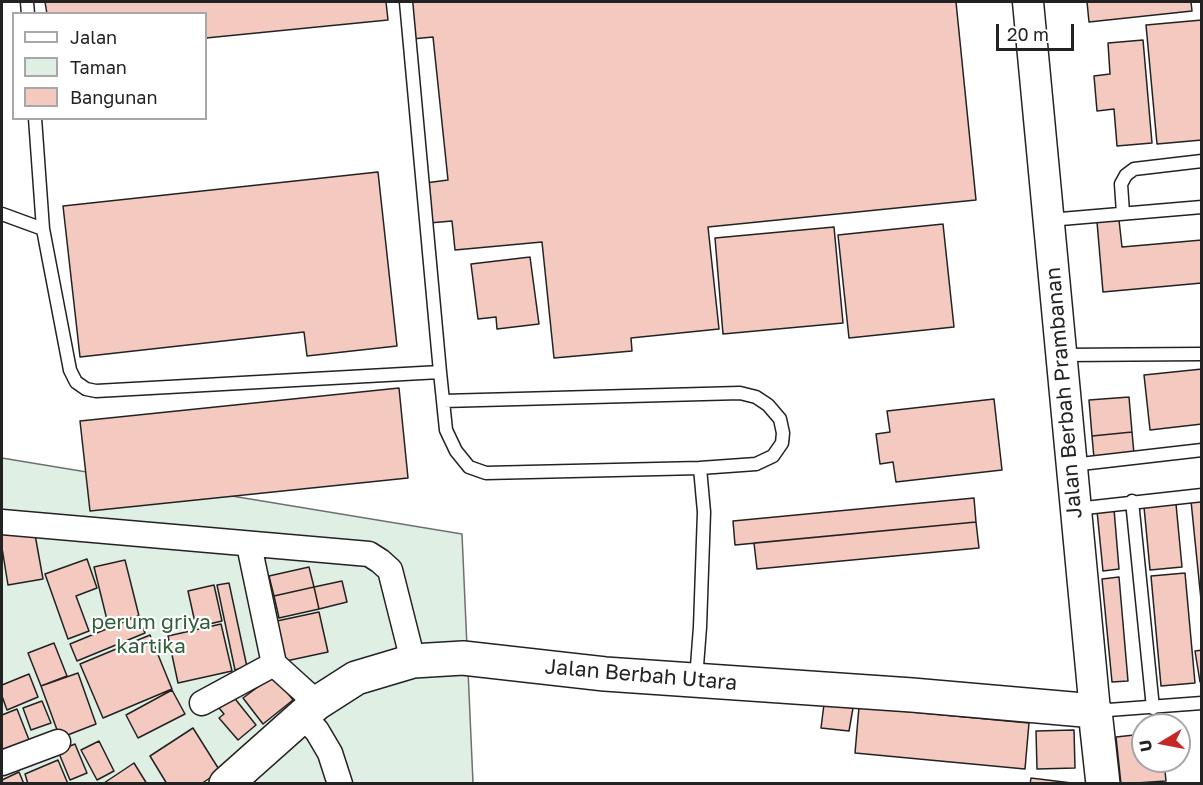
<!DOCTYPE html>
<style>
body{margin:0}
#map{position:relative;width:1203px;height:785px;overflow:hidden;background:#fff;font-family:"Golos Text",sans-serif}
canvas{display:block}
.frame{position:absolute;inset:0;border:3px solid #222;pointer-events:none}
.legend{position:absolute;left:12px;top:12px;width:195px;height:108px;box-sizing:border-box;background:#fff;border:2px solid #a7a7a7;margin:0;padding:8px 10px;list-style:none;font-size:18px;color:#222}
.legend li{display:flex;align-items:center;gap:12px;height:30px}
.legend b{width:30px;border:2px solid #a7a7a7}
.north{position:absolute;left:1131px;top:713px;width:60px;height:60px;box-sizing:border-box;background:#fff;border:2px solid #a7a7a7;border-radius:50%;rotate:260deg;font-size:16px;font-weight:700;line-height:24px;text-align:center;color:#222}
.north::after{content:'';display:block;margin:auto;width:21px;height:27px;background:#c62828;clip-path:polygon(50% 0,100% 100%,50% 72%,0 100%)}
.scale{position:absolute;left:996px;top:24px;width:78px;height:27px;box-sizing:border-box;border:3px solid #222;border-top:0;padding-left:8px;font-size:18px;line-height:21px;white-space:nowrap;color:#222;-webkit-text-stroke:4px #fff;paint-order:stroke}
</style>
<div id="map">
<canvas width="1203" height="785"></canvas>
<div class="frame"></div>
<ul class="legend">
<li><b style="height:8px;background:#fff"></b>Jalan</li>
<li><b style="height:16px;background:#e0efe3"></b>Taman</li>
<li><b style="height:16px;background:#f3c9c0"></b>Bangunan</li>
</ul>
<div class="north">U</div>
<div class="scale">20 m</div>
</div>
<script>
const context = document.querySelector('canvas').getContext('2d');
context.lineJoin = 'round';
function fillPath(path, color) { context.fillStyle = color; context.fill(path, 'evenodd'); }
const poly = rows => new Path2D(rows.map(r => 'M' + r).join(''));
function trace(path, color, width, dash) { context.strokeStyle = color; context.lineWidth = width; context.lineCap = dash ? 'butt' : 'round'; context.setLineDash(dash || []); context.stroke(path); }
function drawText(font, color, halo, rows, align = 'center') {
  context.font = font + ' "Golos Text",sans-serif'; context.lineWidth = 4.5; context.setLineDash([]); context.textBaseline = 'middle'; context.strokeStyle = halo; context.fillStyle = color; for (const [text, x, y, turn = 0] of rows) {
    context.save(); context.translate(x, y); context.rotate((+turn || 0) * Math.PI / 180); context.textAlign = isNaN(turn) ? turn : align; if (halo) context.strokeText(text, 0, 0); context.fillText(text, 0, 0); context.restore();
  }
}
const green = poly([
 [2,458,462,534,473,783,2,783,2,458]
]);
fillPath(green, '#e0efe3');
trace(green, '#6f6f6f', 1.5);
const building = poly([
 [45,2,386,2,388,20,206,38,206,14,47,14,45,2],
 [408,2,956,2,976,200,708,227,719,329,631,338,632,351,554,358,542,242,455,250,452,221,429,223,425,183,448,180,433,37,412,39,408,2],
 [1087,2,1191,2,1192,11,1089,22,1087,2],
 [1202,20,1202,140,1157,144,1146,25,1202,20],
 [1143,40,1152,143,1117,146,1114,109,1097,111,1094,76,1110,74,1108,43,1143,40],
 [378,172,397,346,307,356,304,332,80,357,63,206,378,172],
 [1119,220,1122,247,1202,240,1202,283,1103,292,1097,222,1119,220],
 [943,224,954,327,849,338,838,235,943,224],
 [834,227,843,323,723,334,715,238,834,227],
 [530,257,539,324,497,329,496,317,478,319,471,264,530,257],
 [1202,369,1202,424,1150,430,1144,375,1202,369],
 [399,388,408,478,90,511,80,421,399,388],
 [1129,397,1132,432,1092,436,1089,400,1129,397],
 [994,399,1002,470,896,482,893,462,880,464,876,434,890,432,887,411,994,399],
 [1132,432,1134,454,1094,458,1092,436,1132,432],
 [974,498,976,522,735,545,733,521,974,498],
 [1202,500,1202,610,1191,501,1202,500],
 [1176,504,1182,567,1150,570,1144,507,1176,504],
 [1114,509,1119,569,1103,571,1097,511,1114,509],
 [976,522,979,548,757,569,754,543,976,522],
 [34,529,43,579,8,585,2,548,2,534,34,529],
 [87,559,97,588,76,596,89,631,68,639,45,574,87,559],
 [125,560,139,616,108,624,94,567,125,560],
 [309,567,314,587,274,596,269,576,309,567],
 [1185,573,1195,683,1161,686,1151,576,1185,573],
 [1119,577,1128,681,1112,682,1102,579,1119,577],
 [342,581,347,602,319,609,314,587,342,581],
 [229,583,247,667,235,670,217,585,229,583],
 [214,585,222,621,196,627,188,591,214,585],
 [314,587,319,609,279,618,274,596,314,587],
 [319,612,328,652,286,661,277,621,319,612],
 [138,616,145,633,77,661,70,644,138,616],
 [221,624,232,671,178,683,168,636,221,624],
 [150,635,172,689,103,718,80,664,150,635],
 [54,643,67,676,41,686,28,653,54,643],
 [1202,650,1202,682,1200,682,1195,651,1202,650],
 [78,673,96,724,60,738,41,686,78,673],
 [29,674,38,697,7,710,2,696,2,685,29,674],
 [274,675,293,700,263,724,243,698,274,675],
 [172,690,185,714,138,738,126,715,172,690],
 [228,690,256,725,238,740,219,718,224,714,214,702,228,690],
 [42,701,51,723,31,730,23,708,42,701],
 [824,704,853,708,849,731,821,728,824,704],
 [859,707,1029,723,1025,769,855,753,859,707],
 [17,709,31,745,2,757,2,715,17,709],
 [193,728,220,771,201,784,167,784,150,756,193,728],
 [1074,730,1075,768,1037,769,1036,731,1074,730],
 [1143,734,1143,761,1164,761,1166,781,1121,784,1116,737,1143,734],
 [99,741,114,771,97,780,81,750,99,741],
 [75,744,87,773,70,780,58,751,75,744],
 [58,760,68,784,28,784,25,774,58,760],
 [134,763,147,784,104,784,104,783,134,763],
 [19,772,24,784,2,784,2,780,19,772],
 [1031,778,1080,784,1030,784,1031,778]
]);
fillPath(building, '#f3c9c0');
trace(building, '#222', 1.5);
const service = poly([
 [27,2,28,14],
 [35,118,43,229,70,370,76,382,86,389,96,391,440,372,406,2],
 [1123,213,1121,184,1126,175,1134,169,1202,161],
 [2,214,43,229],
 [1049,220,1202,207],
 [1062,355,1202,354],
 [440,372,446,430,456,451,469,467,486,473,700,468,704,512,700,627,696,679],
 [443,401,740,393,756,397,768,405,780,419,783,433,782,443,773,456,756,464,700,468],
 [1072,465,1202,450],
 [1132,501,1153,708],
 [1076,509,1202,495],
 [1095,711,1202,703]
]);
const minor = poly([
 [2,522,369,554,380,561,390,570,413,661],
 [249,545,274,664,317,703],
 [202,703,274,664],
 [303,716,317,731,330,753,340,784],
 [2,763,58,742]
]);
const tertiary = poly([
 [1028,2,1095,711]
]);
const secondary = poly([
 [226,784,317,703,356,678,413,661,463,658,605,674,912,695,1095,711,1103,784]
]);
trace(service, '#222', 15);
trace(minor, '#222', 27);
trace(tertiary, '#222', 33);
trace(secondary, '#222', 36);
trace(service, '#fff', 12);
trace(minor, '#fff', 24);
trace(tertiary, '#fff', 30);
trace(secondary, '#fff', 33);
drawText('21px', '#222', '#fff', [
 ["Jalan Berbah Prambanan",1064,393,-95],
 ["Jalan Berbah Utara",641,675,5]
]);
drawText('21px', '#2f5e38', '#fff', [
 ["perum griya",151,622],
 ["kartika",151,646]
]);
</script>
